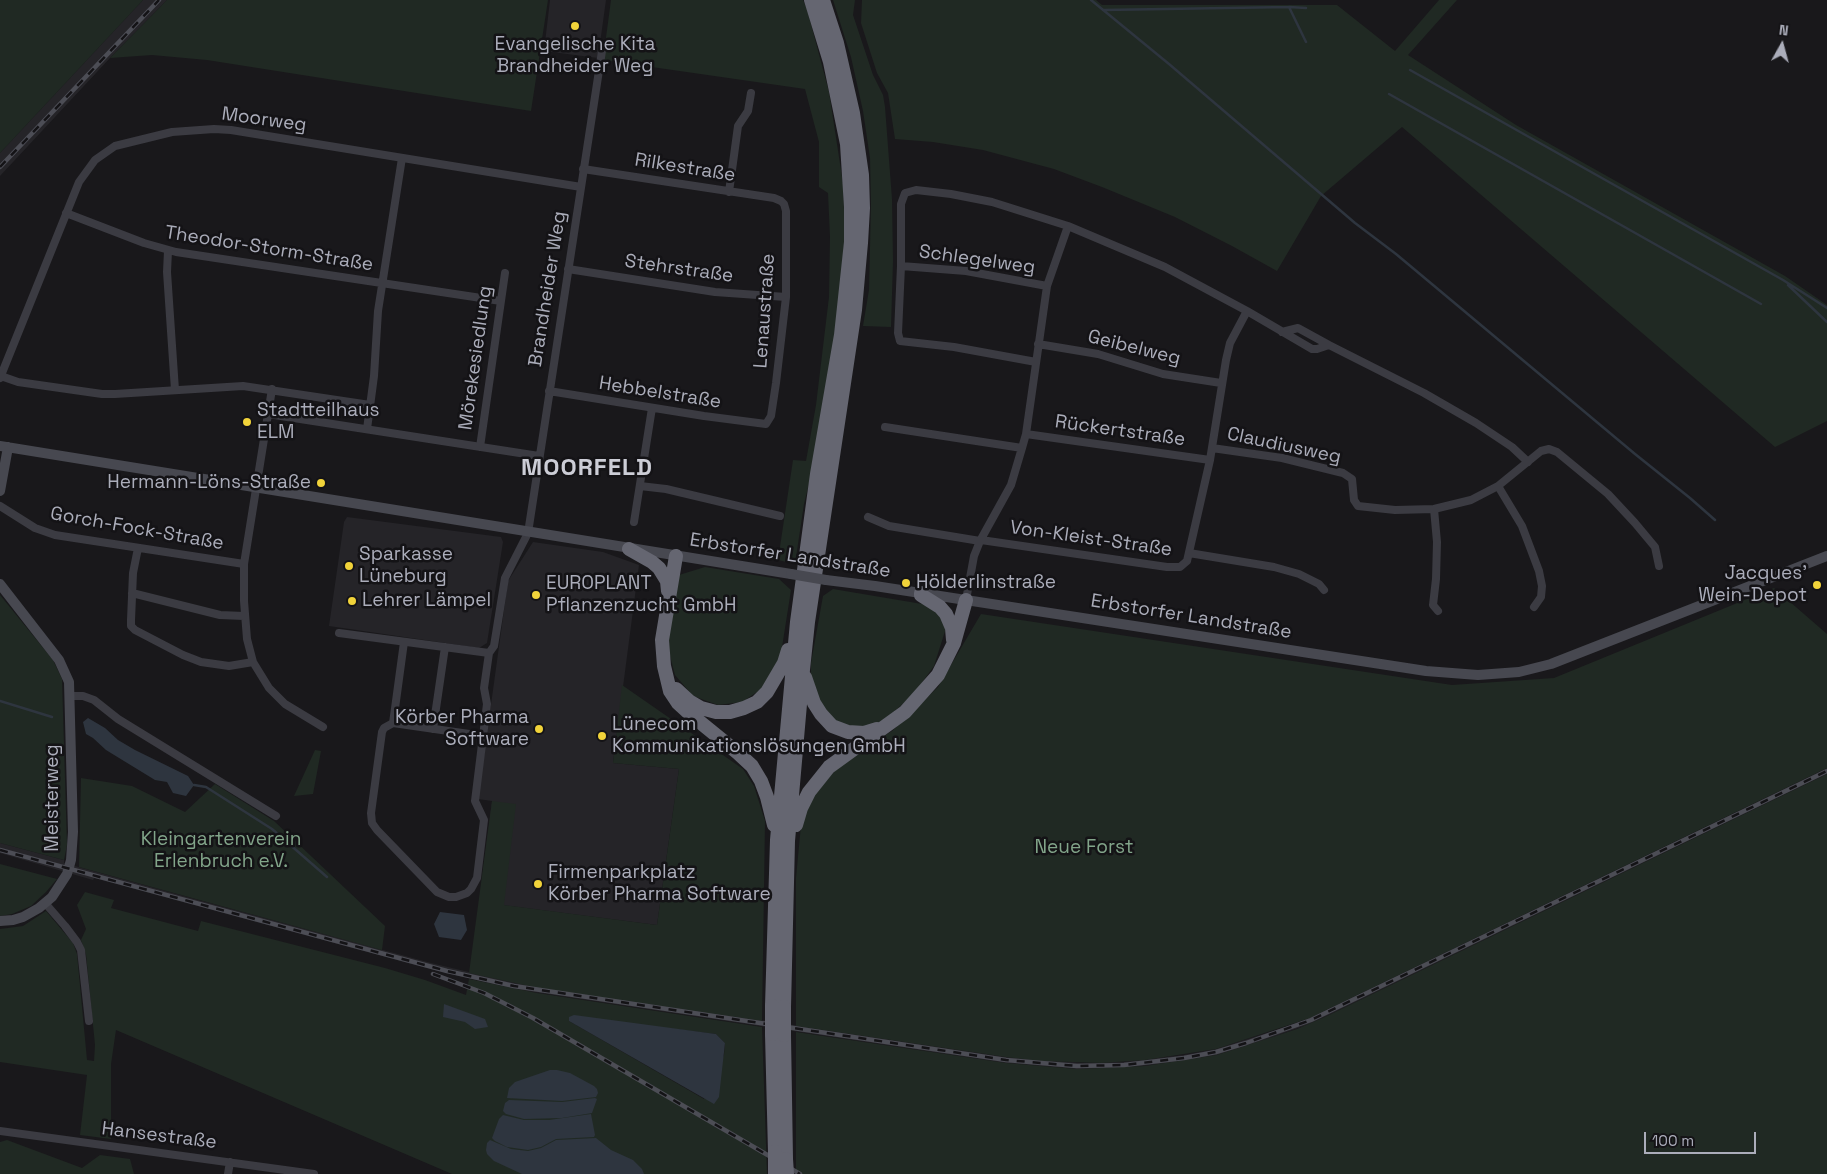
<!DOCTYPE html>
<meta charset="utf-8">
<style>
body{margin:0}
#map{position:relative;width:1827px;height:1174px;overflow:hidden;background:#19181b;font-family:"Space Grotesk",sans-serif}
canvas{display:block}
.north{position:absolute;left:1757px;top:20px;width:50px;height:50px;-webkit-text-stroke:4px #141316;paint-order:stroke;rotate:7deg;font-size:14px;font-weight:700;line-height:20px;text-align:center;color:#abadba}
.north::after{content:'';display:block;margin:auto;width:18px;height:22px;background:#abadba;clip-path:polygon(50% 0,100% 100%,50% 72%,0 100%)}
.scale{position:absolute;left:1644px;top:1132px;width:112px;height:22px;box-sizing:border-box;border:2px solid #abadba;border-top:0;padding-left:6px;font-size:15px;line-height:18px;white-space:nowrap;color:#abadba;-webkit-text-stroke:4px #141316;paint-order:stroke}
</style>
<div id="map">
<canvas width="1827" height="1174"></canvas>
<div class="north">N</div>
<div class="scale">100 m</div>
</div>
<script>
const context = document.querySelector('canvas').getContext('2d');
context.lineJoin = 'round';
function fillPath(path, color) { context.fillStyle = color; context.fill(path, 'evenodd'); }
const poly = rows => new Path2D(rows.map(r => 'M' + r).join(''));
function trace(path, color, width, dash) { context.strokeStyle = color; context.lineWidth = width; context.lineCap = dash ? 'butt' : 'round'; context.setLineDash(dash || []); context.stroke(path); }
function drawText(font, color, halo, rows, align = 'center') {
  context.font = font + ' "Space Grotesk",sans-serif'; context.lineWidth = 5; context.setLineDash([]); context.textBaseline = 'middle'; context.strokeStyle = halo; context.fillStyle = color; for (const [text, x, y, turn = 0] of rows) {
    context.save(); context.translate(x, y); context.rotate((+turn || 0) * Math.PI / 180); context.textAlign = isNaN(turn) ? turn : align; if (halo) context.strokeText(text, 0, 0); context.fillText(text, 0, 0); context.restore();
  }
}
fillPath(poly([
 [143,0,167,0,110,58,0,176,0,153],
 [550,0,606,0,598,58,544,51],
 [347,517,501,537,503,542,487,643,479,648,329,626,344,522],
 [533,542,603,552,639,565,613,763,679,769,657,925,479,902,492,801,478,799,508,581],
 [1827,768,1827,774,1312,1023,1247,1046,1217,1055,1185,1061,1124,1068,1077,1069,1006,1063,514,989,430,969,94,878,93,880,0,853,0,843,64,860,64,863,198,900,431,963,515,983,1006,1057,1082,1063,1124,1062,1184,1055,1216,1049,1295,1024,1423,964]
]), '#252428');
fillPath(poly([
 [0,0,143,0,0,153],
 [167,0,548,0,531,111,207,60,152,55,110,58],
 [611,0,803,0,807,9,829,92,843,183,845,235,835,344,815,459,804,504,795,564,778,560,793,460,806,461,816,405,829,297,830,237,828,193,819,187,819,142,805,89,603,60],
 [833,0,855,0,853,15,873,75,883,95,885,107,892,199,893,261,891,327,863,326,869,290,871,204,870,158,863,111,851,57],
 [862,0,1096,0,1102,5,1337,5,1395,51,1439,0,1457,0,1408,55,1516,125,1785,276,1827,305,1827,421,1775,447,1402,127,1321,196,1277,271,1232,246,1175,217,1102,187,1054,169,983,150,933,142,895,139,888,93,877,73,861,23],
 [705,567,779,579,791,590,780,660,763,688,742,702,718,705,693,696,675,675,669,652,668,618,679,575],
 [1774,588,1827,634,1827,768,1310,1018,1216,1049,1145,1060,1102,1063,1041,1061,1006,1057,796,1026,796,878,801,825,813,795,844,761,892,731,938,687,981,614,1452,685,1554,678],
 [833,589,934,606,946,628,934,666,913,695,882,722,865,727,849,726,835,721,825,710,819,700,811,679,811,663,823,596],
 [0,595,53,660,62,679,67,845,64,860,0,843],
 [622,685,743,769,754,786,765,821,762,1021,538,988,469,973,492,801,516,804,504,905,657,925,679,769,613,763],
 [315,750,321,751,313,794,294,796],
 [1827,774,1827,1174,796,1174,796,1032,1006,1063,1077,1069,1145,1066,1217,1055,1297,1029,1327,1016],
 [81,778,132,786,185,812,215,784,274,821,385,926,382,950,79,867],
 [0,864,57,879,46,892,31,906,12,914,0,916],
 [85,892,114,900,111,908,198,931,201,921,385,968,425,980,466,995,469,979,537,993,762,1027,767,1174,452,1174,116,1030,111,1064,111,1139,80,1135,87,1075,0,1062,0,929,23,926,46,911,73,943,77,954,87,1060,94,1061,95,1045,86,954,81,940,86,929,77,905],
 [570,1017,716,1034,725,1043,724,1055,704,1099,569,1021],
 [7,1140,82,1168,100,1155,130,1159,134,1174,0,1174,0,1142]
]), '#202923');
fillPath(poly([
 [88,718,105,728,118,740,135,750,188,776,194,785,186,796,173,793,167,782,155,780,106,750,93,738,86,734,83,722],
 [440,912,464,915,467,930,461,940,439,937,434,924],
 [444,1004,485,1019,488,1027,475,1029,465,1022,443,1017],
 [574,1015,716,1034,725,1043,719,1097,714,1104,569,1021,569,1017],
 [550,1070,557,1070,570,1073,594,1086,597,1089,598,1093,596,1097,562,1101,507,1098,509,1088,515,1082],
 [595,1098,597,1099,592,1113,562,1118,524,1119,506,1114,503,1111,505,1103,509,1100,562,1102],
 [591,1114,595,1135,594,1137,556,1139,541,1147,528,1150,507,1147,495,1141,492,1138,499,1119,503,1115,524,1120,549,1120],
 [596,1138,611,1150,633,1160,642,1169,644,1174,522,1174,494,1161,487,1154,486,1150,487,1143,490,1140,511,1149,528,1151,541,1148,556,1140]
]), '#2e353f');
trace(poly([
 [1091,0,1169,64,1355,223,1396,254,1635,454,1690,498,1715,520],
 [1289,7,1306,8],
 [1103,10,1289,7,1306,42],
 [1410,70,1783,280,1827,308],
 [1389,94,1761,304],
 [1788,285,1827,322],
 [0,701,52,717],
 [194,785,206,787,272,829,327,877]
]), '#2e353f', 2.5);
trace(poly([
 [729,192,738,126,748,111,751,93],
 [66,213,144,243,176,252,501,301],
 [168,251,167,272,175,390],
 [901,266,966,271,1047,286],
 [568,269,715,292,786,297],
 [1282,332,1298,328,1329,345,1424,393,1476,423,1512,447,1528,462],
 [1038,344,1098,354,1163,374,1221,383],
 [1036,362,954,347,900,341,898,333,901,266,901,204,905,193,916,190,951,194,992,202,1068,226,1165,267,1247,311,1312,349,1317,349,1329,345],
 [1,376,18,382,102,394,115,394,243,386,370,405],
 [0,378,79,182,95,160,115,146,172,132,214,129,231,130,581,187],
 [272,389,244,564,244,601,247,639,253,662,269,688,285,704,323,727],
 [549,391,704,416,766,424,771,416,776,383,786,297,786,211,784,204,781,201,774,198,583,169],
 [268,414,539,456],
 [885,427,1022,448],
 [367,429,374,376,378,311,402,158],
 [1026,434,1210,460],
 [480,447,505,273],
 [1212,448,1282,458,1343,473,1352,479,1354,500,1358,506,1395,510,1434,509,1471,500,1498,486,1541,451,1549,449,1557,452,1608,494,1635,523,1655,547,1659,566],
 [640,486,666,489,780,516],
 [1498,486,1522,526,1539,571,1542,586,1541,597,1534,607],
 [0,506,35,528,55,535,244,564],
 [1434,509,1437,542,1436,579,1433,605,1438,611],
 [868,517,889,526,980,541],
 [634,522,652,408],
 [981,540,1167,567,1180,567,1187,561,1210,460,1226,360,1230,343,1247,311],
 [138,548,133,573,131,620,131,626,135,630,183,655,201,662,229,666,253,662],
 [1189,553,1274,567,1299,574,1319,584,1324,590],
 [132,593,220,615,244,616],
 [966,600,974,556,980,541,1011,485,1022,448,1026,434,1047,286,1068,226],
 [339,633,489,653],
 [70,696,83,696,94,700,118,719,276,816],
 [393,723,404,642],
 [433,729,445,647],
 [483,736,393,723,384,728,382,732,371,813,372,823,377,830,437,892,449,897,456,897,467,893,471,889,477,878,484,820,475,801,487,704,484,688,489,653,494,646,505,578,528,533,602,51],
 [45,903,65,926,77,942,81,950,89,1021],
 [0,1131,314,1174],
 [228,1174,230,1162]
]), '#3b3b42', 8);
trace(poly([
 [0,446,791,574],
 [0,491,8,447],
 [826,580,875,586,1426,671,1478,675,1519,672,1551,664,1827,556],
 [0,584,59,660,69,682,73,832,71,860,67,874,52,897,39,908,23,917,13,920,0,921]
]), '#474850', 10);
trace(poly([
 [629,549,652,562,659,568,667,581,668,591],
 [676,556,662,640,664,666,670,691,678,703,690,714,738,753,752,766,761,781,767,797,774,825],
 [921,593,921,595,940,607,946,614,952,628,953,640],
 [805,677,814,703,821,714,832,726,848,732,864,733,877,729],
 [676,689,689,701,701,708,716,712,730,712,744,708,757,702,767,692,784,663,788,650],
 [796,825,801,808,809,792,829,767,905,712,938,675,954,643,966,600],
 [772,1006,777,840,797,622,817,474,841,335,851,242,851,207,847,144,830,62,811,0],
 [784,1007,788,841,803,670,808,622,855,310,861,243,863,208,862,175,853,113,837,43,823,0],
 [772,1034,775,1152],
 [784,1035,786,1159]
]), '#656671', 14);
const rail = poly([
 [0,167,159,0],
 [0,850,447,971,514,986,1006,1060,1077,1066,1124,1065,1184,1058,1216,1052,1246,1043,1311,1020,1827,771],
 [433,974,484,993,533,1018,800,1174]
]);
trace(rail, '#4c4d55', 4.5);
trace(rail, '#141316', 2.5, [8]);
trace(poly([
 [791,574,826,580]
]), '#474850', 10);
trace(poly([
 [772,1006,772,1034],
 [784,1007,784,1035],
 [775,1152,775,1174],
 [786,1159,787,1174]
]), '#656671', 14);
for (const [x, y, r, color] of [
 [575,26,5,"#f1d33a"],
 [247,422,5,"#f1d33a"],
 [321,483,5,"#f1d33a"],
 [349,566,5,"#f1d33a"],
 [906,583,5,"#f1d33a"],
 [1817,585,5,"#f1d33a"],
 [536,595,5,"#f1d33a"],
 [352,601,5,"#f1d33a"],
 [539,729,5,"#f1d33a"],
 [602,736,5,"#f1d33a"],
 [538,884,5,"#f1d33a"]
]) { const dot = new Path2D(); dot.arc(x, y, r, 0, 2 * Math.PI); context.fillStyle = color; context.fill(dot); trace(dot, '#141316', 2); }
drawText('19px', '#abadba', '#141316', [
 ["Evangelische Kita",575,45,"center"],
 ["Brandheider Weg",575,67,"center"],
 ["Stadtteilhaus",257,411],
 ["ELM",257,433],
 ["Hermann-Löns-Straße",311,483,"right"],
 ["Sparkasse",359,555],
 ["Lüneburg",359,577],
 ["Jacques’",1807,574,"right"],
 ["Wein-Depot",1807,596,"right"],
 ["Hölderlinstraße",916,583],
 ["EUROPLANT",546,584],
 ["Pflanzenzucht GmbH",546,606],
 ["Lehrer Lämpel",362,601],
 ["Körber Pharma",529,718,"right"],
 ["Software",529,740,"right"],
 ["Lünecom",612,725],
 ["Kommunikationslösungen GmbH",612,747],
 ["Firmenparkplatz",548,873],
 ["Körber Pharma Software",548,895]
], 'left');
drawText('19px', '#abadba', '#141316', [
 ["Moorweg",264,120,8],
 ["Rilkestraße",685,168,9],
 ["Theodor-Storm-Straße",269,249,9],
 ["Schlegelweg",977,260,8],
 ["Stehrstraße",679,269,8],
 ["Brandheider Weg",548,289,-81],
 ["Lenaustraße",765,311,-86],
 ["Geibelweg",1134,348,14],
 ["Mörekesiedlung",476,358,-82],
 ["Hebbelstraße",660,393,9],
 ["Rückertstraße",1120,431,8],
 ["Claudiusweg",1284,446,12],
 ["Gorch-Fock-Straße",137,529,10],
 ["Von-Kleist-Straße",1091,539,8],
 ["Erbstorfer Landstraße",790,556,9],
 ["Erbstorfer Landstraße",1191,617,9],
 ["Meisterweg",53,798,-90],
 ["Hansestraße",159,1136,7]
]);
drawText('19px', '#82a58a', '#141316', [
 ["Kleingartenverein",221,840],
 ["Erlenbruch e.V.",221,862],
 ["Neue Forst",1084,848]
]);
context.letterSpacing = '1px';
drawText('bold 24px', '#cccdd6', '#141316', [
 ["MOORFELD",587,468]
]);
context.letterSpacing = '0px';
</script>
